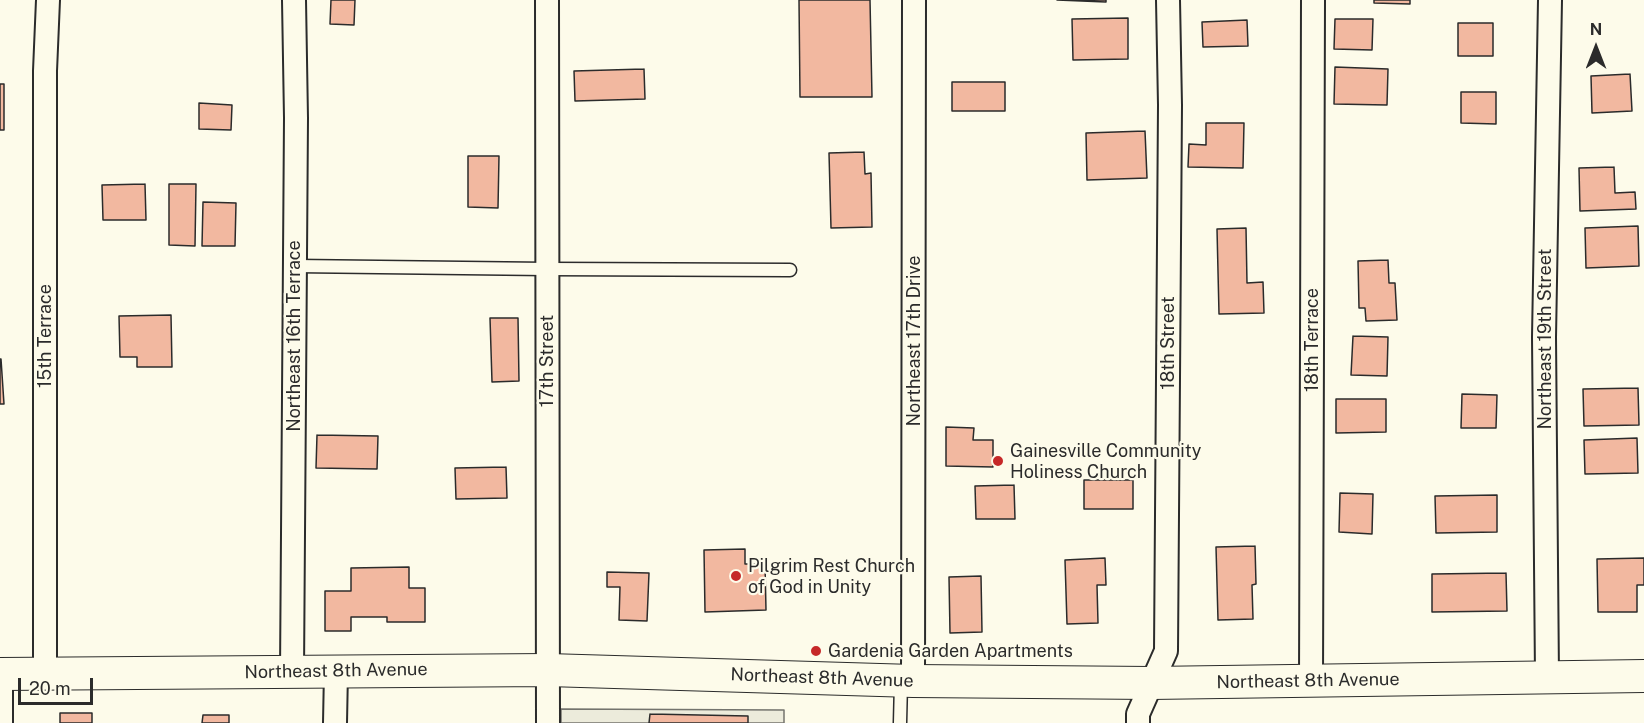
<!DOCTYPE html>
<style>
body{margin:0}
#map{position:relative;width:1644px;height:723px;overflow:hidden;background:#fdfbea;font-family:"Public Sans",sans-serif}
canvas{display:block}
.north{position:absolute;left:1566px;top:18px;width:60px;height:60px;-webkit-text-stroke:4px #fdfbea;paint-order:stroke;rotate:0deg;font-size:16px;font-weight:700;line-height:24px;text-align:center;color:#2b2b2b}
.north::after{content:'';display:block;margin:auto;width:21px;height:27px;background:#2b2b2b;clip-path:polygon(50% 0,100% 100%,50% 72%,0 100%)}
.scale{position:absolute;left:18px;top:678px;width:75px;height:27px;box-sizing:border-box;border:3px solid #2b2b2b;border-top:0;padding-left:8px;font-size:18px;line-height:21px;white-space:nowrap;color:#2b2b2b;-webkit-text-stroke:4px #fdfbea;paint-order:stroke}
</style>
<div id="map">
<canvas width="1644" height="723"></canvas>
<div class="north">N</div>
<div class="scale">20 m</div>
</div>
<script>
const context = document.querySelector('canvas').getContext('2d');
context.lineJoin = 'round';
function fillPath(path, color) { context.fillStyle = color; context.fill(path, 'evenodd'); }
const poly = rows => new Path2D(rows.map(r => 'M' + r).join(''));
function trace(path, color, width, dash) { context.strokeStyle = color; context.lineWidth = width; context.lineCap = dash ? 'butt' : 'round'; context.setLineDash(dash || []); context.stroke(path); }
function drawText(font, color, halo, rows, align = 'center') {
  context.font = font + ' "Public Sans",sans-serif'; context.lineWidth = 4.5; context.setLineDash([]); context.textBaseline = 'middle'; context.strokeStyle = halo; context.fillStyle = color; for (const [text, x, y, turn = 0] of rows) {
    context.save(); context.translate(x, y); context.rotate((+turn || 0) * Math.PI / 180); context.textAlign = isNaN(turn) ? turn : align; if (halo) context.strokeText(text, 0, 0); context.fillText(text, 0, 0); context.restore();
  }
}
const green = poly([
 [561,709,784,710,784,723,561,723,561,709]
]);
fillPath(green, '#ecebdb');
trace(green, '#74746e', 1.5);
const building = poly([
 [331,0,355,0,354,25,330,24,331,0],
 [799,0,870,0,872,97,800,97,799,0],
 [1057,0,1106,0,1106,2,1057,0],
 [1374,0,1410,0,1410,4,1374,3,1374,0],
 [1128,18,1128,59,1073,60,1072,19,1128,18],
 [1335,19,1373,19,1372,50,1334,49,1335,19],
 [1247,20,1248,46,1203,47,1202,22,1247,20],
 [1458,23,1493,23,1493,56,1458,56,1458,23],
 [1335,67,1388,69,1387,105,1334,104,1335,67],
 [644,69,645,99,575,101,574,71,644,69],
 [1630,74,1632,111,1592,113,1591,76,1630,74],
 [952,82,1005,82,1005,111,952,111,952,82],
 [0,84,4,84,4,130,0,130,0,84],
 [1461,92,1496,92,1496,124,1461,123,1461,92],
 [199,103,232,105,231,130,199,129,199,103],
 [1206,123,1244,123,1243,168,1188,167,1189,144,1206,145,1206,123],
 [1145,131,1147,178,1087,180,1086,133,1145,131],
 [864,152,865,174,871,173,872,227,831,228,829,153,864,152],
 [468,156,499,156,498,208,468,207,468,156],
 [1614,167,1615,193,1635,192,1636,209,1580,211,1579,168,1614,167],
 [145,184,146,220,103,220,102,185,145,184],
 [169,184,196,184,195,246,169,245,169,184],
 [203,202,236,203,235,246,202,246,203,202],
 [1638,226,1639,266,1586,268,1585,228,1638,226],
 [1246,228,1247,283,1263,282,1264,313,1219,314,1217,229,1246,228],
 [1388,260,1389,283,1395,283,1397,320,1366,321,1365,308,1359,308,1358,261,1388,260],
 [171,315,172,367,137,367,137,357,120,357,119,316,171,315],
 [490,318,518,318,519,381,492,382,490,318],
 [1353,336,1388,337,1387,376,1351,375,1353,336],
 [0,359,1,359,4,404,0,404,0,359],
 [1638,388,1639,425,1584,426,1583,389,1638,388],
 [1462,394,1497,395,1496,428,1461,428,1462,394],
 [1336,399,1386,399,1386,432,1336,433,1336,399],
 [946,427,974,428,973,440,993,440,993,467,946,466,946,427],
 [317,435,378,436,377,469,316,468,317,435],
 [1637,438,1638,473,1585,474,1584,440,1637,438],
 [506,467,507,498,456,499,455,468,506,467],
 [1084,480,1133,480,1133,509,1084,509,1084,480],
 [1014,485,1015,519,976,519,975,486,1014,485],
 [1340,493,1373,494,1372,534,1339,532,1340,493],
 [1497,495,1497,532,1436,533,1435,496,1497,495],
 [1255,546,1256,584,1252,585,1253,619,1218,620,1216,547,1255,546],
 [745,549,745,564,765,564,766,610,705,612,704,550,745,549],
 [1105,558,1106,585,1097,585,1098,623,1067,624,1065,560,1105,558],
 [1644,558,1644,585,1637,585,1637,612,1598,612,1597,559,1644,558],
 [409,567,409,588,425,588,425,622,387,622,387,617,351,617,351,631,325,631,325,591,351,591,351,568,409,567],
 [607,572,649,573,647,621,619,620,620,587,607,587,607,572],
 [1506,573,1507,611,1432,612,1432,574,1506,573],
 [981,576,982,632,950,633,949,577,981,576],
 [60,713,92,713,92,723,60,723,60,713],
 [650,714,748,716,748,723,649,723,650,714],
 [203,715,229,715,229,723,202,723,203,715]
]);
fillPath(building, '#f2b8a0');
trace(building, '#2b2b2b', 1.5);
const lane = poly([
 [295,266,547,269,790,270],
 [900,723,901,682]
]);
const street = poly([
 [547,0,548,723],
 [45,672,45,71,48,0],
 [292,672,296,118,294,0],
 [1,674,1,723],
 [1547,677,1544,337,1550,0],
 [913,681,914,0],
 [1311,681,1313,0],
 [335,723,336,671],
 [1138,723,1138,714,1166,651,1170,105,1168,0]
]);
const secondary = poly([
 [0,674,548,670,913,681,1151,683,1644,676]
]);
trace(lane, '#2b2b2b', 15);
trace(street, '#2b2b2b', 26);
trace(secondary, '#2b2b2b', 34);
trace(lane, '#fdfbea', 12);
trace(street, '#fdfbea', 22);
trace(secondary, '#fdfbea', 32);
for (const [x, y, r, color] of [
 [998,461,6,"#c62828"],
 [736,576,6,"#c62828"],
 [816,651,6,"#c62828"]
]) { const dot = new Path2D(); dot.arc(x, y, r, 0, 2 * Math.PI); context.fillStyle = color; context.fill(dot); trace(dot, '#fdfbea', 2); }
drawText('18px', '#2b2b2b', '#fdfbea', [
 ["15th Terrace",45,336,-90],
 ["Northeast 16th Terrace",294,336,-90],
 ["Northeast 19th Street",1545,339,-90],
 ["18th Terrace",1312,340,-90],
 ["Northeast 17th Drive",914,341,-90],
 ["18th Street",1168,343,-90],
 ["17th Street",547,361,-90],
 ["Northeast 8th Avenue",336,671,-1],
 ["Northeast 8th Avenue",822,678,2],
 ["Northeast 8th Avenue",1308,681,-1]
]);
drawText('18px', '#2b2b2b', '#fdfbea', [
 ["Gainesville Community",1010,451],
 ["Holiness Church",1010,472],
 ["Pilgrim Rest Church",748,566],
 ["of God in Unity",748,587],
 ["Gardenia Garden Apartments",828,651]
], 'left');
</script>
